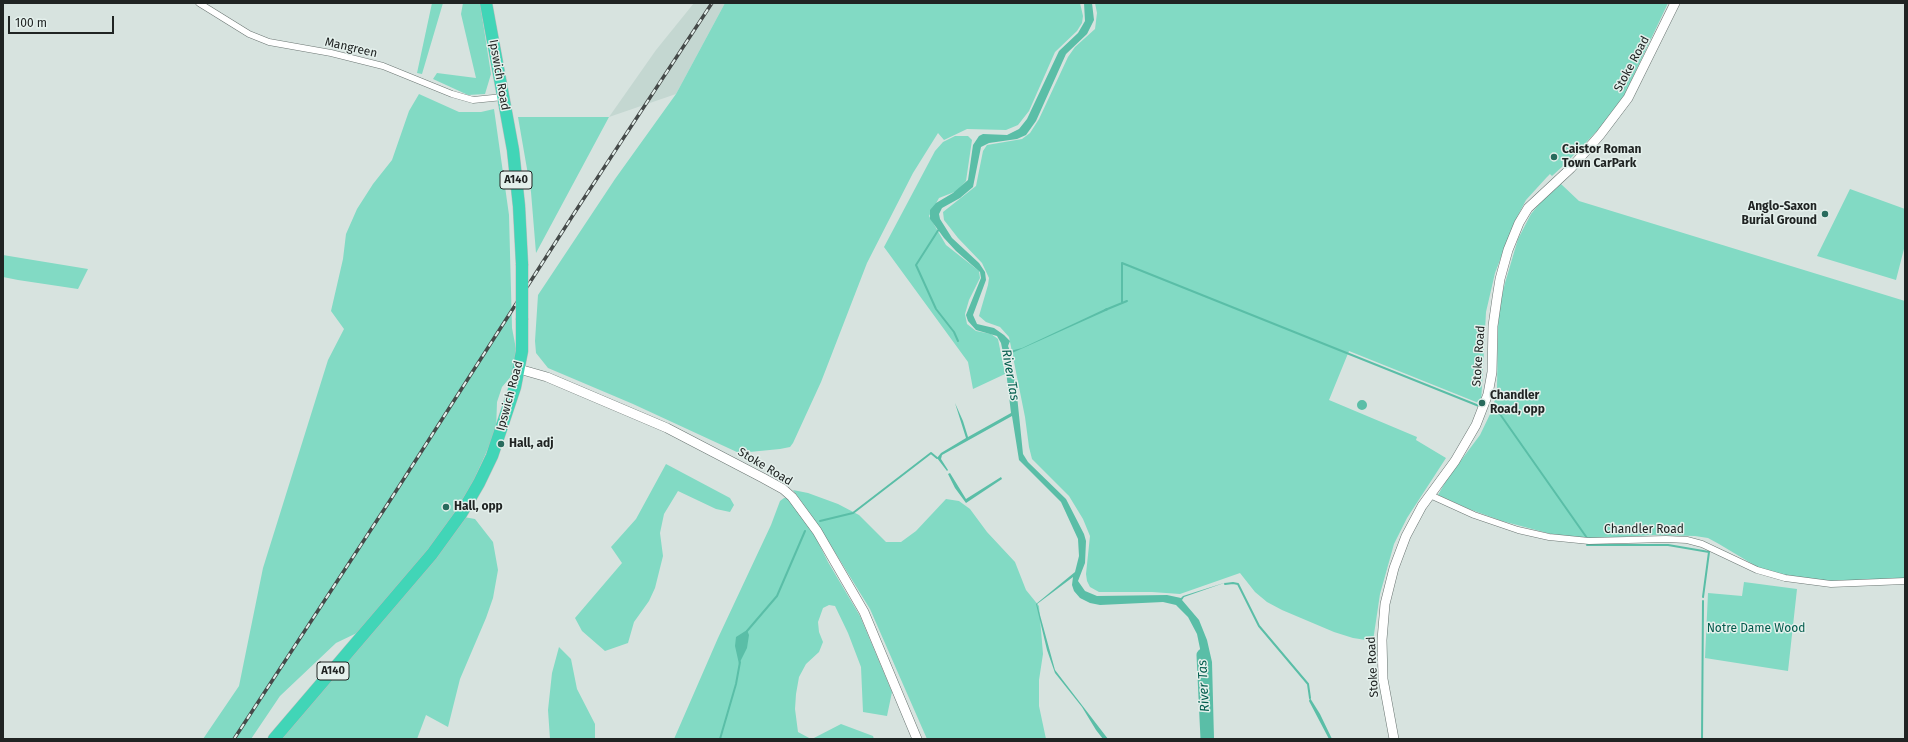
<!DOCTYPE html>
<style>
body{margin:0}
#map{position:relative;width:1908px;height:742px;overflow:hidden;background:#d7e3df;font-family:"Fira Sans",sans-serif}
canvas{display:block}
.frame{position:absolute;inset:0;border:4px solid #202423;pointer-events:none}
.scale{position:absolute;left:8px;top:16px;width:106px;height:18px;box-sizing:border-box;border:2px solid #202423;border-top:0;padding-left:5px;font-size:12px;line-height:14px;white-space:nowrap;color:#202423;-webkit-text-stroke:3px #e4f0ec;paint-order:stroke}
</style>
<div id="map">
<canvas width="1908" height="742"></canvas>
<div class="frame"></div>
<div class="scale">100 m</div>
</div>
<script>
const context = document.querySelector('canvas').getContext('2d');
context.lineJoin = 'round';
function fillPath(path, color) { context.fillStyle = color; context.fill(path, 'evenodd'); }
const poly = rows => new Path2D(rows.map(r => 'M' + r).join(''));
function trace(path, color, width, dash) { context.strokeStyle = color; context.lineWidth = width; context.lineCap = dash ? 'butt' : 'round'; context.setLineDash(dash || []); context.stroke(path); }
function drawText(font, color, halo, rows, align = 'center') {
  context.font = font + ' "Fira Sans",sans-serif'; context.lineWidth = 3; context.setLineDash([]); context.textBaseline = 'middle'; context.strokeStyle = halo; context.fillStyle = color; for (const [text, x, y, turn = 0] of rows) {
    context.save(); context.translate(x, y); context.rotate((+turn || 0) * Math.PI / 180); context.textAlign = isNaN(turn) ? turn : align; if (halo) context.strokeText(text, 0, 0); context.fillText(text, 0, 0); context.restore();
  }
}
fillPath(poly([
 [694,3,725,3,676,94,609,117,656,50]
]), '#c4d7d1');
fillPath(poly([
 [432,3,443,3,422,74,417,73],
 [463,3,480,3,491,74,485,94,468,95,433,79,437,73,476,78,461,14],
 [725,3,1080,3,1083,16,1082,23,1077,31,1055,52,1029,111,1018,125,1006,130,967,129,944,140,938,133,913,173,867,263,821,382,793,443,790,447,780,449,739,453,633,404,548,368,536,353,535,341,538,295,615,179,676,94],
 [1095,3,1668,3,1624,96,1599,129,1563,166,1552,176,1550,174,1547,177,1526,200,1515,221,1495,273,1486,312,1481,404,1349,351,1329,400,1417,437,1416,440,1446,458,1407,518,1394,544,1380,594,1373,641,1353,638,1334,632,1282,610,1267,602,1255,592,1240,573,1180,594,1152,592,1099,592,1090,587,1087,581,1086,574,1090,536,1083,519,1069,496,1032,459,1029,447,1025,417,1009,337,1000,327,986,322,979,316,988,285,989,278,982,263,958,238,944,220,943,212,976,186,983,151,987,145,1022,139,1030,133,1039,119,1068,57,1075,47,1095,29,1097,13],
 [419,94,459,112,481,112,494,109,509,215,512,328,516,349,513,374,502,387,497,402,496,431,473,482,455,512,433,544,361,631,336,643,280,696,251,739,203,739,239,686,263,568,328,360,344,329,331,311,343,259,346,234,357,209,373,184,392,160,409,111],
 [518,117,609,117,536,253,531,192],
 [955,136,968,136,972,140,966,181,957,191,939,198,929,216,946,245,979,271,980,278,969,300,965,314,967,324,976,331,991,334,998,339,1005,374,973,389,968,362,884,247,935,151,943,142],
 [1561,184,1579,201,1905,301,1905,579,1823,581,1795,578,1759,568,1719,544,1708,538,1695,536,1654,535,1586,539,1551,534,1502,521,1469,509,1438,495,1447,479,1480,435,1493,408,1497,389,1498,327,1500,303,1505,283,1518,239,1531,214,1540,203],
 [1850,189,1905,209,1905,245,1896,280,1817,256],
 [3,255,27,259,88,269,78,289,18,280,3,277],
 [666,464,730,498,734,505,730,512,716,509,678,491,664,514,660,533,663,556,655,588,649,601,634,622,628,643,605,651,582,631,575,618,622,563,611,547,636,519],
 [793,490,808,493,838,504,859,515,886,542,901,542,916,531,946,499,959,501,970,509,987,532,1015,562,1026,590,1039,606,1043,654,1039,680,1039,706,1046,739,927,739,870,609,820,528],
 [784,498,789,498,813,532,828,562,860,616,892,692,887,716,863,712,861,667,848,633,835,606,829,605,823,608,818,622,819,632,823,642,819,652,806,664,799,677,796,694,795,709,798,732,811,739,674,739,718,638,771,525,780,501],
 [464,517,475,519,493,542,498,570,493,598,486,618,460,679,448,727,426,715,417,739,280,739],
 [1744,582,1797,589,1788,671,1705,658,1708,593,1742,596],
 [559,647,571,659,577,689,595,724,595,739,550,739,548,710,552,673],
 [841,724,873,736,874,739,812,739]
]), '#82dac4');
fillPath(poly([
 [1084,3,1092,3,1094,20,1087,34,1066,54,1036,121,1026,135,1017,139,989,143,981,147,973,187,960,198,942,208,939,214,940,219,952,238,979,263,985,272,986,280,973,315,977,324,994,328,1004,335,1010,341,1008,346,1010,351,1022,348,1107,308,1108,310,1012,353,1010,360,1016,386,1023,454,1028,462,1066,499,1084,534,1086,541,1085,563,1078,581,1085,591,1097,596,1167,595,1181,598,1183,596,1227,582,1184,597,1182,600,1199,620,1207,640,1212,662,1214,739,1206,739,1204,668,1197,634,1188,617,1176,605,1163,602,1100,605,1090,603,1080,598,1074,591,1072,585,1073,577,1037,604,1055,670,1108,739,1103,739,1096,730,1082,707,1055,673,1047,650,1036,604,1075,572,1079,556,1078,539,1061,502,1019,460,1012,416,942,455,941,459,948,470,947,471,937,458,941,453,966,438,955,403,963,421,968,437,1011,413,1005,362,1001,343,997,336,976,330,968,321,966,315,981,278,980,272,956,251,944,238,930,219,930,210,936,203,953,193,968,180,973,145,979,136,983,134,1007,135,1019,129,1027,119,1059,51,1078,33,1085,21],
 '1357 405a5 5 0 1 1 10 0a5 5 0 1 1-10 0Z',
 [950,473,966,499,1001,477,1002,479,966,503,955,488,948,474],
 [747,630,749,635,747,648,739,664,735,646,736,637],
 [1310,698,1320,714,1332,739,1329,739,1309,701]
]), '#5abea7');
trace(poly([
 [939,229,916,265,936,309,954,332,958,341],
 [1122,302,1122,263,1479,406],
 [1105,310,1127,301],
 [1495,407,1587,538],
 [820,521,853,513,931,453,937,458],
 [1587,545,1668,545,1709,552,1703,597],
 [1225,584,1233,583,1238,584,1259,626,1308,684,1310,698],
 [747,631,777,596,805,531],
 [720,739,736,684,740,662],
 [1702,739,1703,601]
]), '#5abea7', 2);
trace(poly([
 [1203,655,1207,739]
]), '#5abea7', 13);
const street = poly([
 [199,3,249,34,269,42,331,53,383,66,452,94,473,100,503,97],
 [1430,495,1474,515,1518,530,1549,537,1589,541,1666,539,1687,540,1702,544,1757,570,1785,578,1831,584,1905,581]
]);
const secondary = poly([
 [519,369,547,377,667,428,763,478,783,489,792,497,817,531,864,612,917,739],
 [1394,739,1383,679,1382,640,1385,604,1394,568,1406,536,1422,506,1455,461,1476,425,1488,394,1492,372,1493,326,1497,298,1500,279,1508,250,1519,223,1528,208,1571,168,1600,135,1628,98,1675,3]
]);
const highway = poly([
 [486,3,513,150,519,206,522,264],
 [274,739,432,554,461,514,479,483,492,456,515,387,522,351,522,320]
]);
trace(street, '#6b7673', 7);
trace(secondary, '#6b7673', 10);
trace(highway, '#bcbdbd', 13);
trace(street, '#fff', 6);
trace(secondary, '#fff', 9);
trace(highway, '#41d5b7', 12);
const rail = poly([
 [234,739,389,502,575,212,712,3]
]);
trace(rail, '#454a49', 3.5);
trace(rail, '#e4f0ec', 2, [6]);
const highwayBridge = poly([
 [522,264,522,320]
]);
trace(highwayBridge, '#bcbdbd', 13, []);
trace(highwayBridge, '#41d5b7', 12);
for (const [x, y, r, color] of [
 [1554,157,4,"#286b5d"],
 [1825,214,4,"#286b5d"],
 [1482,403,4,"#286b5d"],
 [501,444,4,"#286b5d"],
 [446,507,4,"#286b5d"]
]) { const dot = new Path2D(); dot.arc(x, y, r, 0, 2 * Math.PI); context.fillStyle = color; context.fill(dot); trace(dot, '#e4f0ec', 1.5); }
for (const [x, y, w] of [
 [516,180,32],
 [333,671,32]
]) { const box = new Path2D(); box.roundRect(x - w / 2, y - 9, w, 18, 3); context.fillStyle = '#e4f0ec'; context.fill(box); trace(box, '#202423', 1); }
drawText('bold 11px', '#202423', null, [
 ["A140",516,180],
 ["A140",333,671]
]);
drawText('12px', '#202423', '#e4f0ec', [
 ["Mangreen",351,48,13],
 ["Stoke Road",1632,64,-62],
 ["Ipswich Road",499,75,80],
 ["Stoke Road",1479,356,-86],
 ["Ipswich Road",510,396,-75],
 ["Stoke Road",765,467,31],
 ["Chandler Road",1644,530],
 ["Stoke Road",1373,667,-93]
]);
drawText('bold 12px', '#202423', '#e4f0ec', [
 ["Caistor Roman",1562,150],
 ["Town CarPark",1562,164],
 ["Anglo-Saxon",1817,207,"right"],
 ["Burial Ground",1817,221,"right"],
 ["Chandler",1490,396],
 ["Road, opp",1490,410],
 ["Hall, adj",509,444],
 ["Hall, opp",454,507]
], 'left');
drawText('12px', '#035b4c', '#e4f0ec', [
 ["Notre Dame Wood",1756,629]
]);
drawText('italic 13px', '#025b4c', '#e4f0ec', [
 ["River Tas",1010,375,80],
 ["River Tas",1204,686,-93]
]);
</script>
